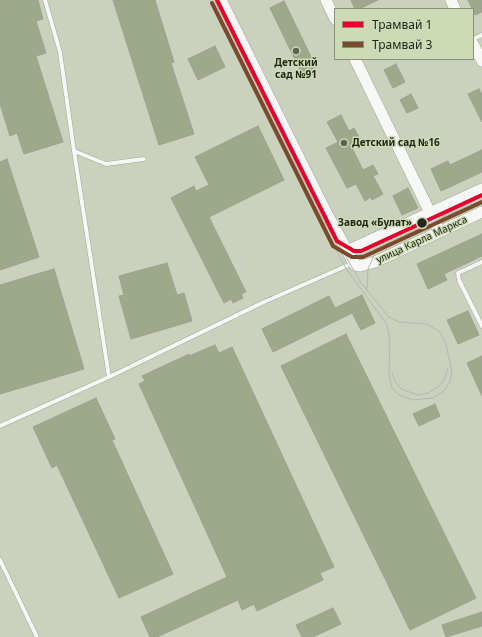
<!DOCTYPE html>
<meta charset="utf-8">
<style>
body{margin:0}
#map{position:relative;width:482px;height:637px;overflow:hidden;background:#cad2bd;font-family:"Noto Sans",sans-serif}
canvas{display:block}
.legend{position:absolute;left:334px;top:8px;width:140px;height:52px;box-sizing:border-box;background:#ccdab5;border:1px solid #889277;margin:0;padding:5px 7px;list-style:none;font-size:12px;color:#22271a}
.legend li{display:flex;align-items:center;gap:8px;height:20px}
.legend b{width:20px;border:1px solid #889277}
</style>
<div id="map">
<canvas width="482" height="637"></canvas>
<ul class="legend">
<li><b style="height:5px;background:#e4002b"></b>Трамвай 1</li>
<li><b style="height:5px;background:#7a4b2a"></b>Трамвай 3</li>
</ul>
</div>
<script>
const context = document.querySelector('canvas').getContext('2d');
context.lineJoin = 'round';
function fillPath(path, color) { context.fillStyle = color; context.fill(path, 'evenodd'); }
const poly = rows => new Path2D(rows.map(r => 'M' + r).join(''));
function trace(path, color, width, dash) { context.strokeStyle = color; context.lineWidth = width; context.lineCap = dash ? 'butt' : 'round'; context.setLineDash(dash || []); context.stroke(path); }
function drawText(font, color, halo, rows, align = 'center') {
  context.font = font + ' "Noto Sans",sans-serif'; context.lineWidth = 3; context.setLineDash([]); context.textBaseline = 'middle'; context.strokeStyle = halo; context.fillStyle = color; for (const [text, x, y, turn = 0] of rows) {
    context.save(); context.translate(x, y); context.rotate((+turn || 0) * Math.PI / 180); context.textAlign = isNaN(turn) ? turn : align; if (halo) context.strokeText(text, 0, 0); context.fillText(text, 0, 0); context.restore();
  }
}
const building = poly([
 [0,0,38,0,43,19,36,21,46,53,36,56,63,142,24,154,17,133,10,136,0,104,0,0],
 [113,0,155,0,174,62,171,63,194,134,159,145,113,0],
 [351,0,378,0,359,9,355,9,351,0],
 [468,0,482,0,482,12,475,15,468,0],
 [284,1,316,67,302,74,270,8,284,1],
 [215,46,225,67,198,80,188,59,215,46],
 [396,64,405,82,393,88,384,70,396,64],
 [479,89,482,95,482,122,468,94,479,89],
 [411,94,418,108,407,113,400,100,411,94],
 [341,115,349,131,354,128,360,139,350,144,363,170,373,165,378,174,373,176,383,194,372,200,371,197,365,201,356,184,347,188,326,148,338,142,327,122,341,115],
 [258,126,284,180,209,217,246,292,241,294,243,298,233,303,231,299,224,303,171,198,194,186,196,191,209,185,195,157,258,126],
 [482,150,482,172,441,191,431,169,448,161,450,165,482,150],
 [7,159,39,257,0,270,0,162,7,159],
 [408,188,418,208,402,215,393,196,408,188],
 [482,234,482,256,444,274,447,280,428,289,417,264,482,234],
 [167,263,177,295,184,293,192,321,131,339,119,296,124,295,119,276,167,263],
 [54,269,84,369,0,394,0,285,54,269],
 [362,295,375,323,361,330,352,313,273,352,262,329,329,296,335,308,362,295],
 [468,311,479,335,458,344,447,320,468,311],
 [346,334,476,598,410,630,281,366,346,334],
 [215,345,219,353,232,347,334,567,320,573,323,580,257,611,254,604,242,610,238,600,157,637,150,637,141,617,227,577,139,384,145,381,142,376,189,354,189,356,215,345],
 [482,356,482,396,467,363,482,356],
 [96,398,115,439,112,440,173,574,119,598,57,465,52,468,33,427,96,398],
 [435,404,440,416,419,426,413,414,435,404],
 [333,608,341,624,313,637,302,637,296,625,333,608],
 [482,612,482,626,446,637,442,625,482,612]
]);
fillPath(building, '#9ea88a');
trace(building, '#9ba292', 1);
const lane = poly([
 [45,0,60,52,74,151,106,164,144,159],
 [473,39,482,35],
 [74,151,109,377],
 [482,262,458,273,459,280,482,326],
 [0,426,109,377,264,302,353,263],
 [0,560,37,637]
]);
const secondary = poly([
 [221,0,327,214,355,265,360,266,375,262,482,212],
 [326,0,335,19],
 [451,0,455,9],
 [473,44,482,61],
 [355,59,439,231],
 [347,251,482,189]
]);
trace(lane, '#a1a797', 5);
trace(secondary, '#a1a797', 12);
trace(poly([
 [229,215,279,237],
 [240,258,318,218],
 [274,291,294,192],
 [262,297,220,220,282,189]
]), '#cfd1cb', 1.5, [2, 3]);
trace(lane, '#f7f8f5', 4);
trace(secondary, '#f7f8f5', 11);
trace(poly([
 [210,0,345,267,387,325,390,340,389,373,392,388,398,394,412,400,433,398,443,392,450,382,452,371,446,345,440,332,427,324,399,322,389,317,361,283,337,241],
 [341,251,348,255,357,256,371,253,423,226,482,200],
 [367,290,368,269,377,249],
 [392,373,395,381,401,389,418,395,428,393,438,387,444,380,448,368]
]), '#b5b7b1', 1);
trace(poly([
 [217,0,337,241,354,251,361,251,482,195]
]), '#e4002b', 4);
trace(poly([
 [212,3,333,246,352,257,363,257,482,202]
]), '#7a4b2a', 4);
for (const [x, y, r, color] of [
 [296,51,4,"#5d6353"],
 [344,143,4,"#5d6353"],
 [422,223,5.5,"#22271a"]
]) { const dot = new Path2D(); dot.arc(x, y, r, 0, 2 * Math.PI); context.fillStyle = color; context.fill(dot); trace(dot, '#ccdab5', 1.5); }
drawText('bold 10px', '#22271a', '#ccdab5', [
 ["Детский",296,63],
 ["сад №91",296,75],
 ["Детский сад №16",352,143,"left"]
]);
drawText('bold 10px', '#22271a', '#ccdab5', [
 ["Завод «Булат»",412,223]
], 'right');
drawText('10px', '#22271a', '#ccdab5', [
 ["улица Карла Маркса",422,240,-25]
]);
</script>
